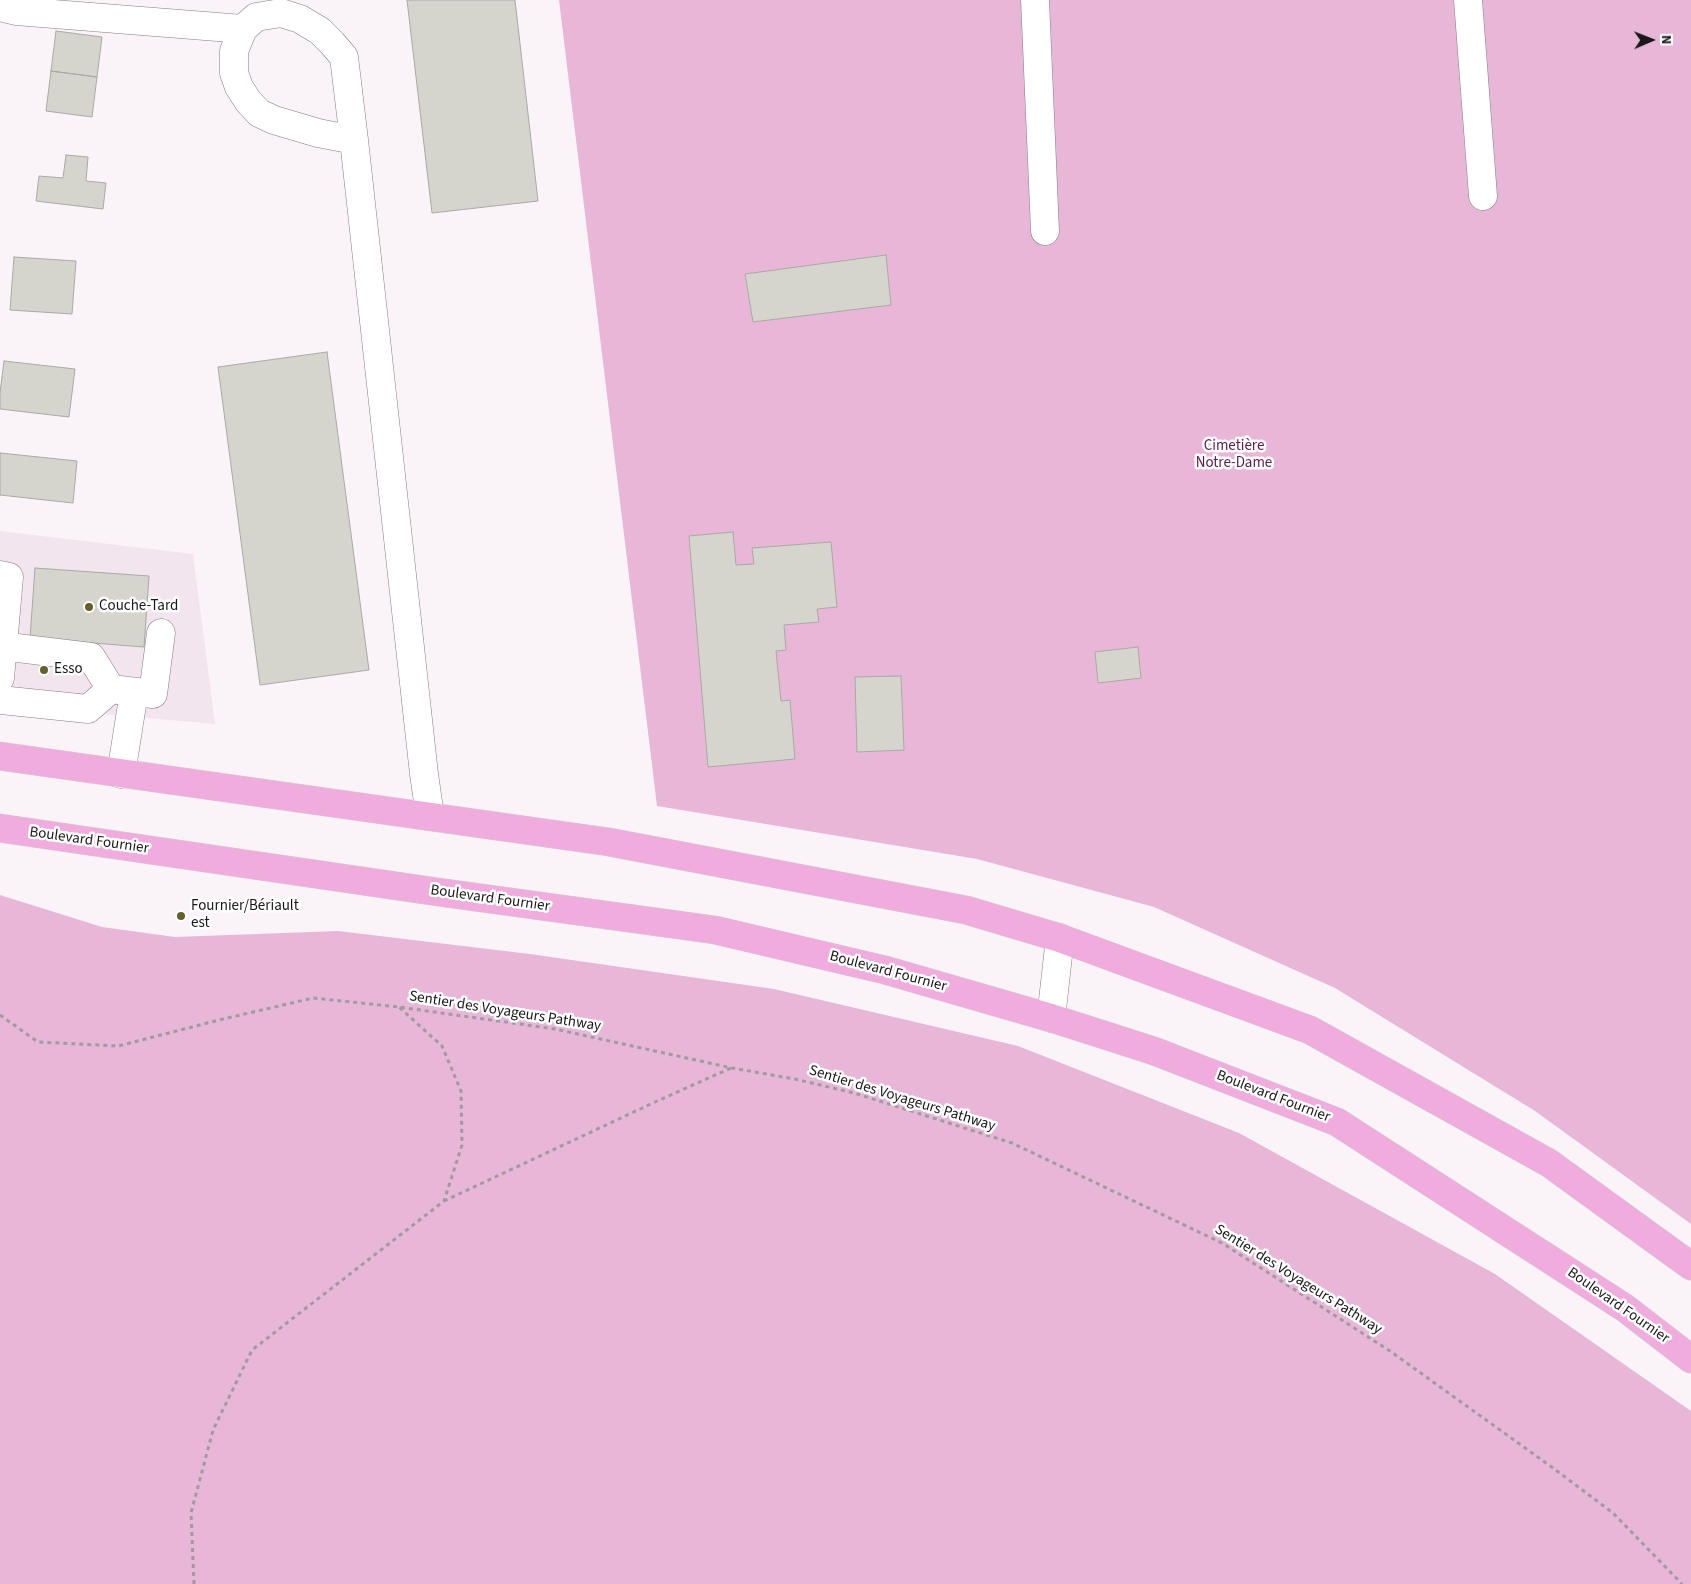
<!DOCTYPE html>
<meta charset="utf-8">
<style>
body{margin:0}
#map{position:relative;width:1691px;height:1584px;overflow:hidden;background:#faf3f8;font-family:"Source Sans 3",sans-serif}
canvas{display:block}
.north{position:absolute;left:1626px;top:15px;width:50px;height:50px;-webkit-text-stroke:4px #fff;paint-order:stroke;rotate:89deg;font-size:14px;font-weight:700;line-height:20px;text-align:center;color:#191718}
.north::after{content:'';display:block;margin:auto;width:18px;height:22px;background:#191718;clip-path:polygon(50% 0,100% 100%,50% 72%,0 100%)}
</style>
<div id="map">
<canvas width="1691" height="1584"></canvas>
<div class="north">N</div>
</div>
<script>
const context = document.querySelector('canvas').getContext('2d');
context.lineJoin = 'round';
function fillPath(path, color) { context.fillStyle = color; context.fill(path, 'evenodd'); }
const poly = rows => new Path2D(rows.map(r => 'M' + r).join(''));
function trace(path, color, width, dash) { context.strokeStyle = color; context.lineWidth = width; context.lineCap = dash ? 'butt' : 'round'; context.setLineDash(dash || []); context.stroke(path); }
function drawText(font, color, halo, rows, align = 'center') {
  context.font = font + ' "Source Sans 3",sans-serif'; context.lineWidth = 5; context.setLineDash([]); context.textBaseline = 'middle'; context.strokeStyle = halo; context.fillStyle = color; for (const [text, x, y, turn = 0] of rows) {
    context.save(); context.translate(x, y); context.rotate((+turn || 0) * Math.PI / 180); context.textAlign = isNaN(turn) ? turn : align; if (halo) context.strokeText(text, 0, 0); context.fillText(text, 0, 0); context.restore();
  }
}
fillPath(poly([
 [0,531,193,554,215,724,0,705]
]), '#f3e5ee');
fillPath(poly([
 [559,0,1691,0,1691,1224,1535,1111,1335,988,1154,907,977,859,657,806],
 [0,895,102,927,175,937,338,931,530,954,774,989,1018,1046,1239,1133,1495,1274,1691,1411,1691,1584,0,1584]
]), '#e8b7d8');
const building = poly([
 [407,0,515,0,538,201,432,213,407,0],
 [56,31,102,37,97,77,51,71,56,31],
 [51,71,97,77,92,117,46,111,51,71],
 [66,155,88,157,86,181,106,183,103,209,36,201,39,176,63,178,66,155],
 [886,255,891,305,753,322,745,274,886,255],
 [14,257,76,261,72,314,10,310,14,257],
 [327,352,369,670,260,685,218,367,327,352],
 [4,361,75,369,69,417,0,409,0,393,4,361],
 [0,453,77,461,73,503,0,495,0,453],
 [733,532,736,565,754,564,752,548,831,542,837,607,817,609,819,622,784,625,786,650,776,651,781,701,790,700,795,759,708,767,689,536,733,532],
 [35,568,149,576,144,647,30,638,35,568],
 [1138,647,1141,678,1098,683,1095,652,1138,647],
 [901,676,904,750,857,752,855,677,901,676]
]);
fillPath(building, '#d5d5ce');
trace(building, '#aaa9a3', 1);
const minor = poly([
 [1035,0,1045,231],
 [1468,0,1483,196],
 [0,7,16,11,243,29],
 [354,140,318,133,274,120,259,113,248,101,239,87,234,73,234,51,243,29,256,17,281,13,300,19,320,31,332,43,344,57,354,140,424,774,430,816],
 [0,575,9,577,0,678],
 [0,646,91,657,111,689,88,709,0,700],
 [111,689,153,694,161,633],
 [121,774,134,692],
 [1051,1018,1060,938]
]);
const major = poly([
 [0,756,609,842,966,910,1060,938,1310,1030,1549,1163,1691,1266],
 [0,828,438,892,715,930,885,970,1051,1018,1154,1051,1337,1122,1625,1308,1691,1359]
]);
trace(minor, '#837d81', 29);
trace(major, '#d1d1d1', 29);
trace(poly([
 [0,1015,38,1042,118,1046,219,1020,313,998,399,1007,555,1029,732,1068,795,1079,854,1093,1012,1143,1222,1243,1390,1351,1553,1468,1613,1513,1682,1584],
 [444,1201,655,1102,731,1068],
 [194,1584,191,1513,213,1430,252,1350,444,1201,462,1145,461,1091,442,1046,399,1007]
]), '#a09b9e', 3, [4, 4]);
trace(minor, '#fff', 28);
trace(major, '#f1acde', 28);
for (const [x, y, r, color] of [
 [89,607,5,"#655f2c"],
 [44,670,5,"#655f2c"],
 [181,916,5,"#655f2c"]
]) { const dot = new Path2D(); dot.arc(x, y, r, 0, 2 * Math.PI); context.fillStyle = color; context.fill(dot); trace(dot, '#fff', 2); }
drawText('15px', '#5a1c4b', '#fff', [
 ["Cimetière",1234,447],
 ["Notre-Dame",1234,464]
]);
drawText('15px', '#191718', '#fff', [
 ["Couche-Tard",99,607],
 ["Esso",54,670],
 ["Fournier/Bériault",191,907],
 ["est",191,924]
], 'left');
drawText('15px', '#191718', '#fff', [
 ["Boulevard Fournier",89,841,8],
 ["Boulevard Fournier",490,899,8],
 ["Boulevard Fournier",888,972,15],
 ["Sentier des Voyageurs Pathway",505,1012,9],
 ["Boulevard Fournier",1273,1097,21],
 ["Sentier des Voyageurs Pathway",902,1099,17],
 ["Sentier des Voyageurs Pathway",1298,1280,32],
 ["Boulevard Fournier",1618,1306,35]
]);
</script>
